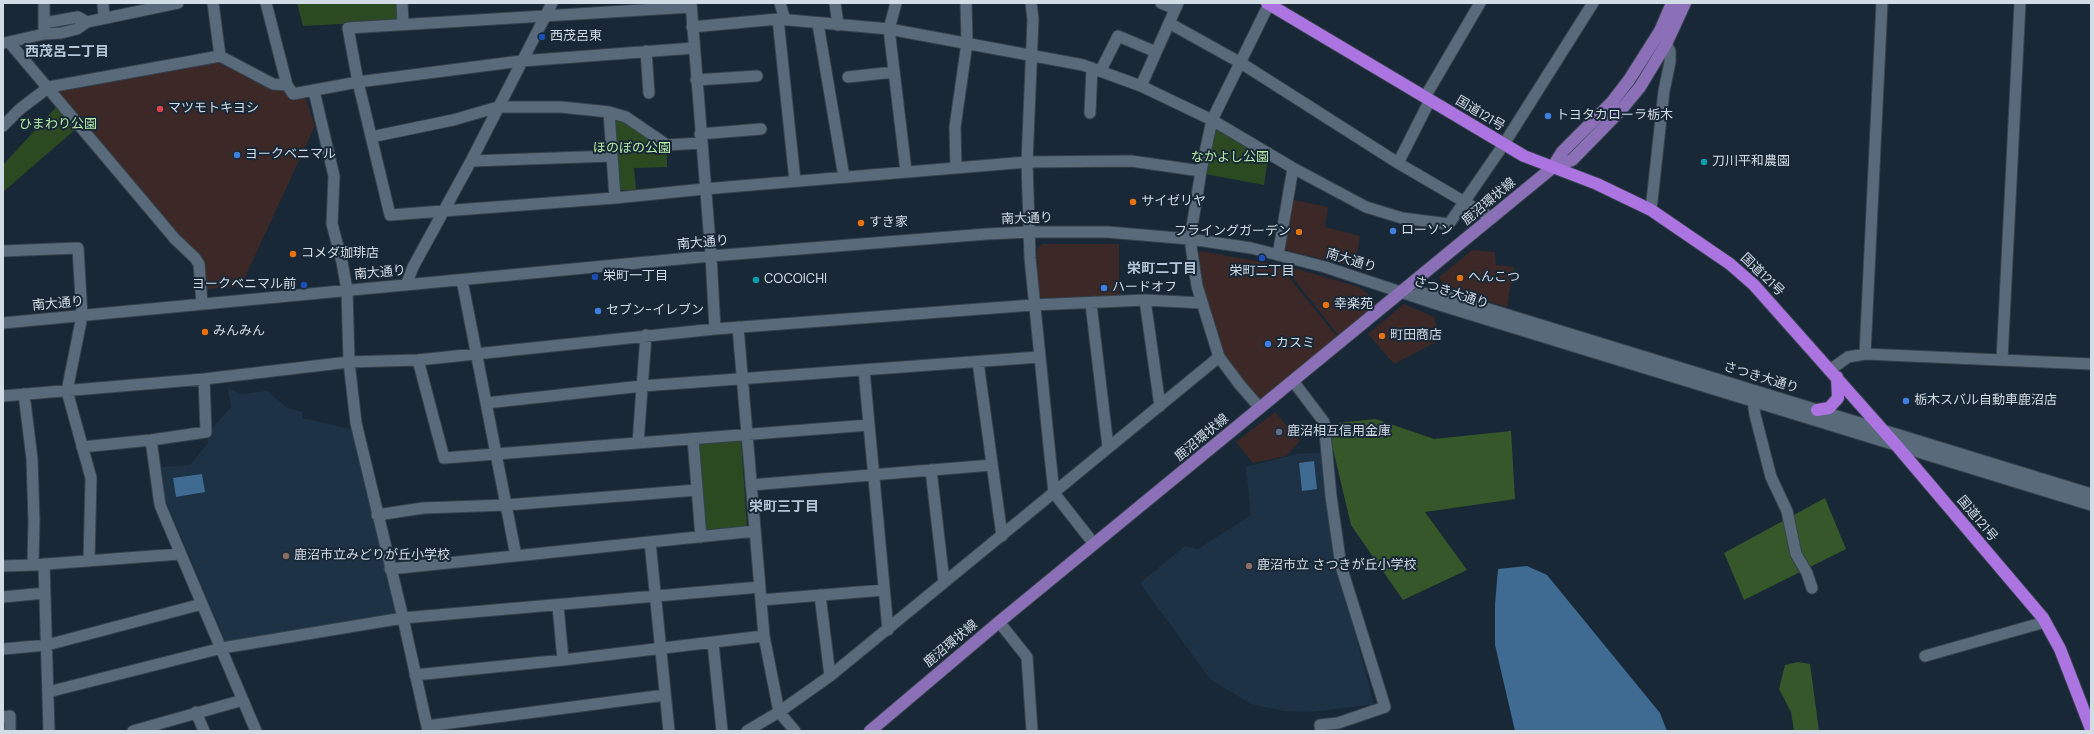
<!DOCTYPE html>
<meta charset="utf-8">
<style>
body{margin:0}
#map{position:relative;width:2094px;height:734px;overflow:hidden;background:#192836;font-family:"DM Sans",sans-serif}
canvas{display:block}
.frame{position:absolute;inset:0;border:4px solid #d2dce5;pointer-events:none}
</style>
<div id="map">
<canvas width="2094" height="734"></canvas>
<div class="frame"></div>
</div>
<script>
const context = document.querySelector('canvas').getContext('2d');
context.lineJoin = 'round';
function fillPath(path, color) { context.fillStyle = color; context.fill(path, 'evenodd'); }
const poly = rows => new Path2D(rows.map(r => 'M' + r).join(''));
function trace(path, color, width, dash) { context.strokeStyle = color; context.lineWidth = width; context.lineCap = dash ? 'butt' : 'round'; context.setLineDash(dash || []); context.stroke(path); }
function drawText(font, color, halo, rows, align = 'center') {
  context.font = font + ' "DM Sans","Noto Sans JP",sans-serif'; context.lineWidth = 4; context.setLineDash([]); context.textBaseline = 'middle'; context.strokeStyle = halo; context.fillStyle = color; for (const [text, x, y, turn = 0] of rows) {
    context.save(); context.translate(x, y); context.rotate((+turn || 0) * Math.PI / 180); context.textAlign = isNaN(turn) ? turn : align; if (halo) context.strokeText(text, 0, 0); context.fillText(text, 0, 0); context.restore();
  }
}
fillPath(poly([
 [220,60,272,85,301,86,315,126,241,286,208,289,204,286,202,261,55,89],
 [1289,199,1328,207,1325,227,1360,236,1355,267,1281,249],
 [1042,244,1119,244,1119,296,1044,299,1039,295,1037,249],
 [1472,250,1495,252,1496,265,1514,267,1507,307,1445,288,1439,277],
 [1200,251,1279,265,1338,338,1259,402,1222,355,1203,293,1197,256],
 [1283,265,1359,287,1371,296,1376,305,1339,336],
 [1404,304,1434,317,1440,340,1394,364,1368,334],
 [1275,412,1300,441,1286,456,1253,463,1236,442]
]), '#3c2827');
fillPath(poly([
 [228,388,242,394,267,391,287,408,302,412,302,418,354,430,396,613,393,617,230,643,225,640,165,499,162,467,190,465,208,443,207,434,231,407],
 [1323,453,1332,547,1374,704,1312,712,1284,711,1251,704,1210,679,1140,583,1185,546,1198,549,1251,515,1246,467,1297,454]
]), '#1e3245');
fillPath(poly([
 [297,3,399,3,400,17,395,21,303,26],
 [59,104,78,127,3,192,3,165],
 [618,116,667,150,667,167,634,168,636,190,621,190,617,187,612,119],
 [1220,129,1268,157,1264,185,1205,174,1213,132],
 [736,438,741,441,747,525,744,529,708,532,702,528,697,444,701,440]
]), '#2c4a22');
fillPath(poly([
 [1376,419,1434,439,1511,431,1515,499,1425,512,1467,570,1403,600,1351,525,1327,424],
 [1825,498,1846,549,1744,600,1724,553],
 [1798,662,1810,664,1819,731,1794,731,1791,712,1779,689,1785,665]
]), '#36572a');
fillPath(poly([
 [1314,461,1317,489,1302,491,1299,463],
 [202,474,205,492,176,497,173,478],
 [1527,566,1547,575,1660,713,1667,731,1515,731,1495,645,1495,604,1498,569]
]), '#3f6b93');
const minor = poly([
 [103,3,104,18],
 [213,3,220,56],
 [266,3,287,85,293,94,358,82,521,61,694,48],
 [402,3,403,24],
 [691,3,711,256,715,329],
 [780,3,785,20],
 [835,3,838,25],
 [896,3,889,29,906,171],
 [1031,3,1033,19,1027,162,1030,258,1049,446,1054,493,1094,544],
 [1161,3,1175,9],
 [691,7,348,28,358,82,390,215,615,198,704,189,1027,162,1131,161,1201,171],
 [778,19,795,181],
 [44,23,78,17,87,22],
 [1169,23,1241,63,1398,163,1492,218],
 [818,24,844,177],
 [692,27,778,19,889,29,1083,65,1141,86,1212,120,1293,168,1366,207,1402,218,1449,224,1504,144,1593,3],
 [44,28,44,3],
 [9,42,175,239,195,258,199,264,202,304],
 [4,43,44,34,61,33,77,29,87,22,178,3],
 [646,51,649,93],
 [1101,70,1118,36,1156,52],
 [848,77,894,72],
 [696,80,757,76],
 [1141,86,1178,3],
 [314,91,334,176,332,224,342,262,347,290,349,362,356,423,403,618,428,731],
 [1425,97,1480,3],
 [609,112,615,198],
 [1090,113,1092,68],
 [3,126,20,109,49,87,220,56,273,84,287,85],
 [700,134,761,129],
 [371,137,453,120,498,107,561,107,609,112,626,117,667,145,701,143],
 [471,161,611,156],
 [1398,163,1430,100],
 [956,168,955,127,967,43,966,3],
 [1651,210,1664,91,1670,62,1670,51,1666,44],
 [3,251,78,248,82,316,67,391,91,478,89,561],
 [1278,255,1293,168],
 [462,280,516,556],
 [406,285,413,267,471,161,552,3],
 [1419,293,1443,295,2091,494],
 [1145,300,1160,406],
 [1091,304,1108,447],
 [3,323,711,256,987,234,1029,232,1107,232,1190,239,1251,248,1325,267,1440,305,2091,505],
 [738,327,764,636,779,712,795,731],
 [1865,354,1882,3],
 [418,360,444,458,869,425],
 [2002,360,2020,3],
 [978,362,1002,536],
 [864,370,888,630],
 [1830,370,1848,357,1865,354,2091,364],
 [1293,381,1324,422,1331,496,1341,566,1385,707,1338,723,1320,725,1321,731],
 [24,394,32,459,34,521,33,565],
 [3,396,204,379,349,362,418,360,715,329,1033,305,1145,300,1202,303],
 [1753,402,1755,415,1771,477,1787,511,1796,554,1807,573,1812,588],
 [486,403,642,386,1039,357],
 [1260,408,1240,385,1219,357,1197,286,1190,239,1201,171,1212,120,1269,4],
 [693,439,701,537],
 [151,440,160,505,256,731],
 [638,443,646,335],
 [82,447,151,440,206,432,204,379],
 [931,470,944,582],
 [751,485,992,465],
 [377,515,423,508,506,505,697,490],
 [650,542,669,731],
 [44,564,49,731],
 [3,566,33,565,180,554],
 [390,569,755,531],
 [820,595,830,676],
 [3,597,45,593],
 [761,600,884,590],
 [558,606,563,660],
 [999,622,1027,657,1032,731],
 [713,643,722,731],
 [3,649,47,645,202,604],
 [1925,656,2045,622],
 [415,675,563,660,764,636],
 [48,692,222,648,403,618,760,587],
 [196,712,204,731],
 [3,717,10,716,10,731],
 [427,726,665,695],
 [133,731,243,700],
 [747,731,779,712,830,676,1219,357]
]);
const major = poly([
 [1552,168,1572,160,1621,110,1640,87,1666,44,1685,3],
 [870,731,999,622,1552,168,1562,152,1612,102,1629,80,1660,31,1672,3]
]);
const highway = poly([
 [1267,3,1524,156,1597,184,1651,210,1730,264,1754,285,1897,446,2043,618,2060,649,2091,729],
 [1817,410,1829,408,1838,398,1837,377]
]);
trace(minor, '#35424d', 13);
trace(major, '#35424d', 14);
trace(highway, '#35424d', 14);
trace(minor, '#596a7a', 11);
trace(major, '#8b70b8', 12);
trace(highway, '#ac74e1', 12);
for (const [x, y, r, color] of [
 [542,37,4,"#1a4fb4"],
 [160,109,4,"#e0444e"],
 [1548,116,4,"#3f7fe0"],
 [237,155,4,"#3f7fe0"],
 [1704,162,4,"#0f9aa8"],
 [1133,202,4,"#e8710a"],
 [861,223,4,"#e8710a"],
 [1393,231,4,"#3f7fe0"],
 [1299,232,4,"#e8710a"],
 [293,254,4,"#e8710a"],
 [1262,258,4,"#1a4fb4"],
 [595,277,4,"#1a4fb4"],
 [1460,278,4,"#e8710a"],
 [756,280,4,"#0f9aa8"],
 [304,285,4,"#1a4fb4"],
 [1104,288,4,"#3f7fe0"],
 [1326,305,4,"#e8710a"],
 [598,311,4,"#3f7fe0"],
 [205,332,4,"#e8710a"],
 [1382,336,4,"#e8710a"],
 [1268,344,4,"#3f7fe0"],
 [1906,401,4,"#3f7fe0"],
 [1279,432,4,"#5c6f8a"],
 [286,556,4,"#8d6e63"],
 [1249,566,4,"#8d6e63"]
]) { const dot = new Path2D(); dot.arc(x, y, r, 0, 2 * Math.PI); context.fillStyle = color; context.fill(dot); trace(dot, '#192836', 1.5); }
drawText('13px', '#d2dce5', '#192836', [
 ["西茂呂東",550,37],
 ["マツモトキヨシ",168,109],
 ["トヨタカローラ栃木",1556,116],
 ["ヨークベニマル",245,155],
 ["刀川平和農園",1712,162],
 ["サイゼリヤ",1141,202],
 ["すき家",869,223],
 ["ローソン",1401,231],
 ["フライングガーデン",1291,232,"right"],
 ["コメダ珈琲店",301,254],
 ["栄町二丁目",1262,272,"center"],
 ["栄町一丁目",603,277],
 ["へんこつ",1468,278],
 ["COCOICHI",764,280],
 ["ヨークベニマル前",296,285,"right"],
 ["ハードオフ",1112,288],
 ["幸楽苑",1334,305],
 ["セブン-イレブン",606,311],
 ["みんみん",213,332],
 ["町田商店",1390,336],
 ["カスミ",1276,344],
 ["栃木スバル自動車鹿沼店",1914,401],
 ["鹿沼相互信用金庫",1287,432],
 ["鹿沼市立みどりが丘小学校",294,556],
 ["鹿沼市立 さつきが丘小学校",1257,566]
], 'left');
drawText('13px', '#d2dce5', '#192836', [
 ["国道121号",1480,114,31],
 ["鹿沼環状線",1489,202,-40],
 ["南大通り",1027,219,-2],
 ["南大通り",703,243,-5],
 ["南大通り",1351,261,17],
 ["南大通り",380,273,-5],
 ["国道121号",1762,275,44],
 ["さつき大通り",1451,293,18],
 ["南大通り",58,304,-5],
 ["さつき大通り",1761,378,17],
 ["鹿沼環状線",1202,438,-40],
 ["国道121号",1977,519,50],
 ["鹿沼環状線",951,644,-40]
]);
drawText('13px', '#b7eda6', '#192836', [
 ["ひまわり公園",58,125],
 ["ほのぼの公園",632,149],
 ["なかよし公園",1230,158]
]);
drawText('bold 14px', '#b3c6d8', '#192836', [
 ["西茂呂二丁目",67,52],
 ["栄町二丁目",1162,269],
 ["栄町三丁目",784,507]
]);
</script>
